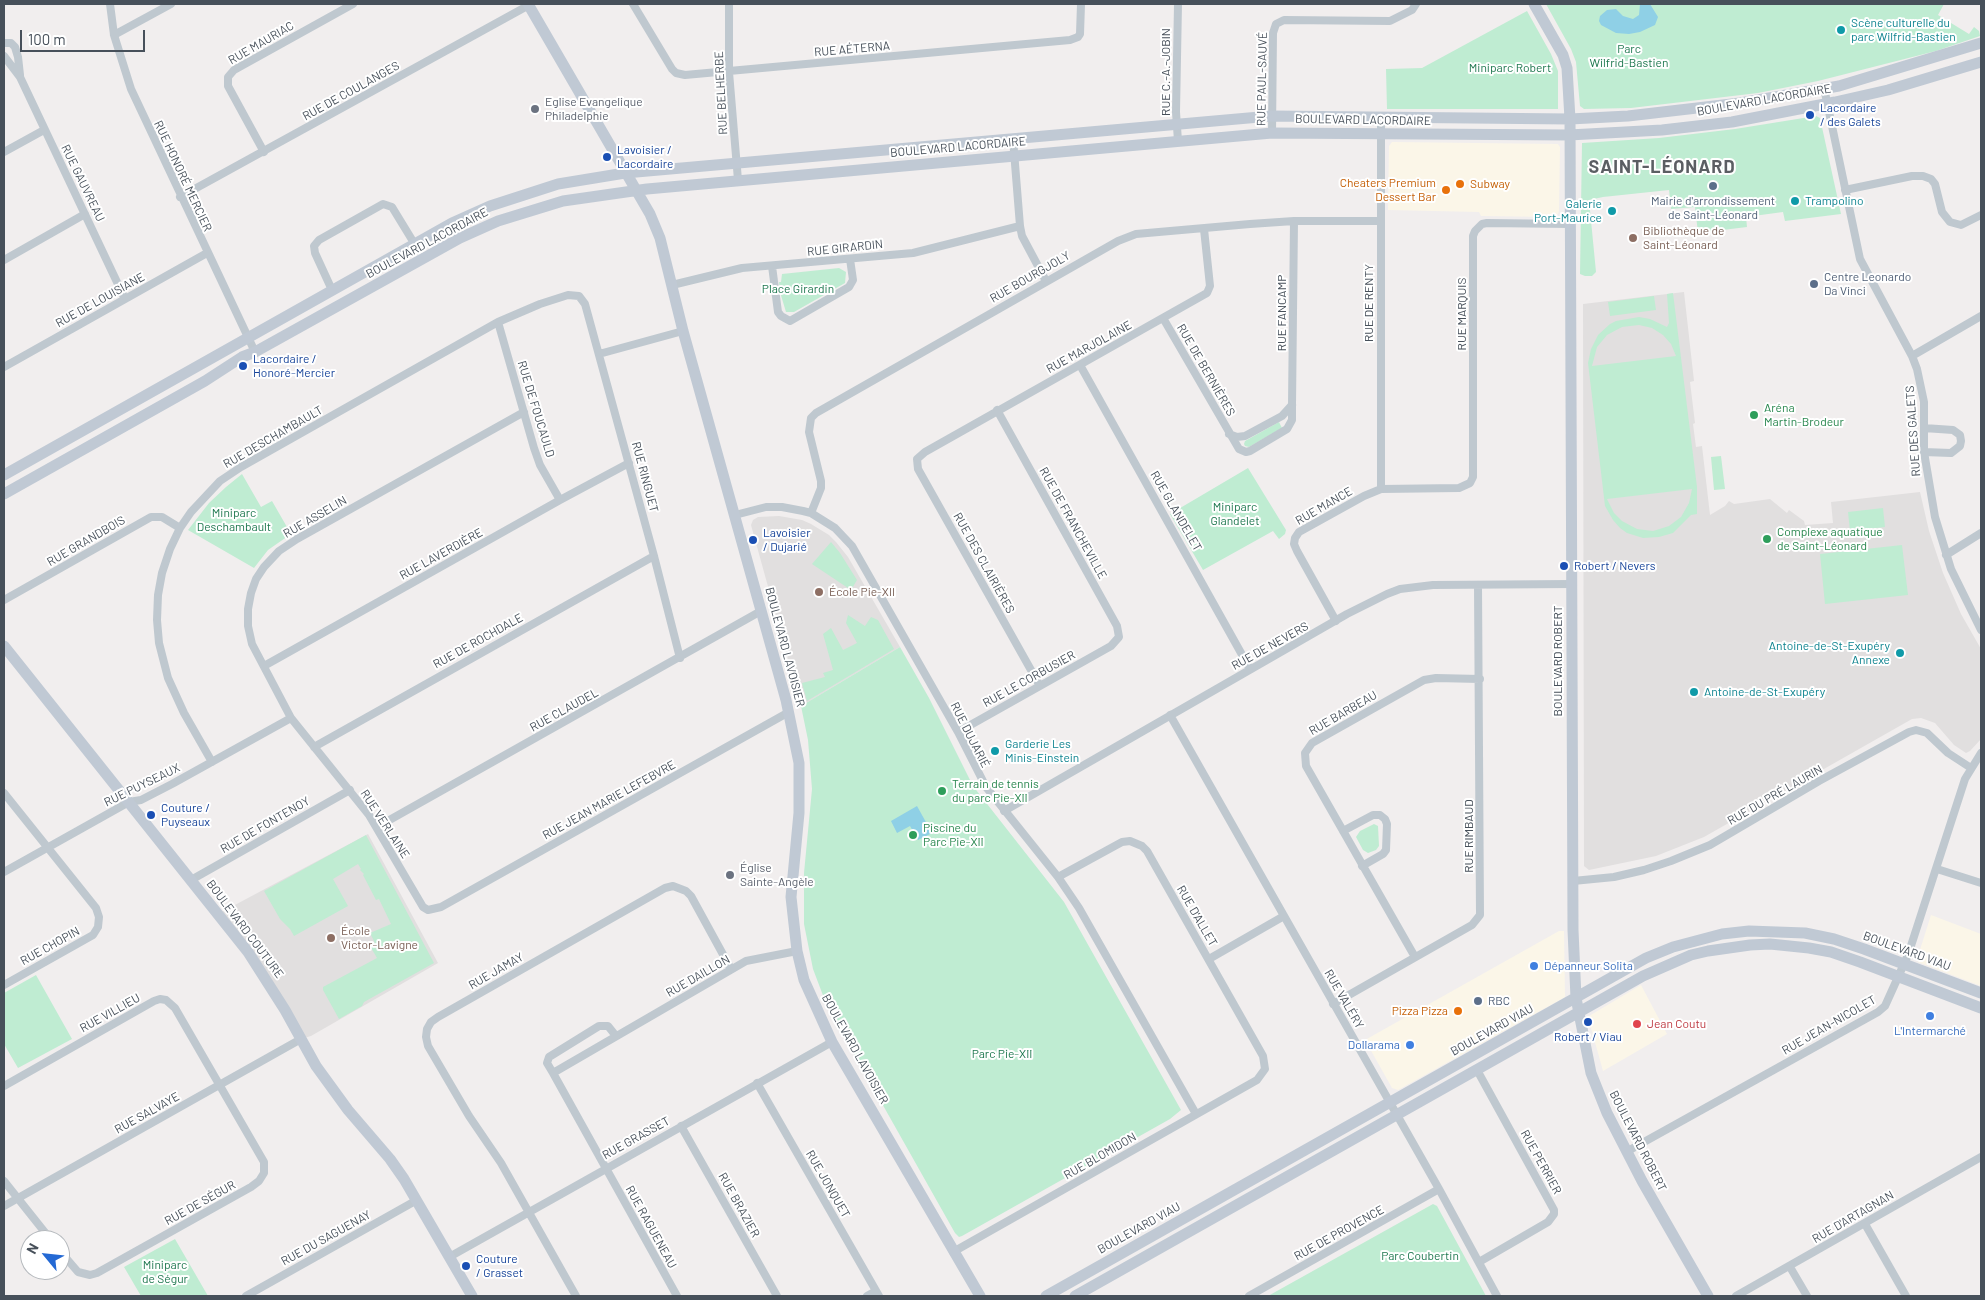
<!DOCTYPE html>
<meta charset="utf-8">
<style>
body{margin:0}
#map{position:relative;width:1985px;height:1300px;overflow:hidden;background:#f1eeee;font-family:Barlow,sans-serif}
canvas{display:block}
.frame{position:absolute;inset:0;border:5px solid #47505a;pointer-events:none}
.north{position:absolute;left:20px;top:1230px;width:50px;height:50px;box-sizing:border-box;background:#fff;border:1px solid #b5b9bd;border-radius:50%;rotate:298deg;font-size:14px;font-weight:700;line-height:20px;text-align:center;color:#47505a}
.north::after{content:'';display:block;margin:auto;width:18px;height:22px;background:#2469d4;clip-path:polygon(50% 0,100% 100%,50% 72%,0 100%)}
.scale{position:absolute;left:20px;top:30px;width:125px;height:22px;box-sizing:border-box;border:2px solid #47505a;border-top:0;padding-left:6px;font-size:15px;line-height:18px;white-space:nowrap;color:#47505a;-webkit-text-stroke:4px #fff;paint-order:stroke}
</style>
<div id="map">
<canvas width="1985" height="1300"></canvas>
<div class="frame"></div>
<div class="north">N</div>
<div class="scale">100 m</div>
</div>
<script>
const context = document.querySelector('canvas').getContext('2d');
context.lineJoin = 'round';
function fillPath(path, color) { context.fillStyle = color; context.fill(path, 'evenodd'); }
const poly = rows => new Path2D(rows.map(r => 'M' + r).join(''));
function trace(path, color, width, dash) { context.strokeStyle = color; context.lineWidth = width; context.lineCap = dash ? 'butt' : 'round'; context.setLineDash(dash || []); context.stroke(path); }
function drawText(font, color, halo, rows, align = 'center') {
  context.font = font + ' Barlow,sans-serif'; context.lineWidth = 4; context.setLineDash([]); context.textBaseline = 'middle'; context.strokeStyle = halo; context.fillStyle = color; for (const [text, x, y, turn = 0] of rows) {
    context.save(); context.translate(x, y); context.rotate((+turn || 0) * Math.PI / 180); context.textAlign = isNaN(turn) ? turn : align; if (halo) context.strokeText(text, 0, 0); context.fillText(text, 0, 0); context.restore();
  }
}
fillPath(poly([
 [1392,142,1558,144,1560,147,1559,211,1558,214,1552,217,1481,216,1479,212,1388,210,1389,146],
 [1931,915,1981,934,1981,986,1918,962,1918,956],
 [1559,931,1564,931,1565,997,1398,1090,1392,1088,1365,1040],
 [1641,985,1667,1034,1603,1071,1591,1028,1589,1016]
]), '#fbf6e8');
fillPath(poly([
 [1684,292,1694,381,1690,382,1695,423,1693,424,1696,447,1702,446,1710,515,1725,506,1729,501,1734,504,1770,499,1787,513,1789,510,1804,521,1805,525,1833,523,1831,502,1920,492,1929,531,1943,573,1961,614,1981,649,1981,739,1970,751,1966,753,1954,745,1935,723,1921,718,1912,719,1704,837,1656,856,1589,870,1584,866,1583,304],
 [779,516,802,520,811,524,829,535,836,542,848,557,900,647,801,706,751,525,753,520,758,517],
 [368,834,438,963,311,1036,301,1039,218,914]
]), '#e1dfdf');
fillPath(poly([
 [1546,4,1944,4,1938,15,1969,34,1974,27,1979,31,1980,36,1936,51,1818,81,1758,93,1631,108,1584,109,1580,106,1576,62,1571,49],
 [1527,11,1551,54,1558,71,1558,109,1387,109,1386,69,1422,68],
 [1816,116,1820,118,1841,214,1785,221,1783,212,1746,217,1747,227,1698,233,1695,207,1671,209,1669,190,1603,197,1589,200,1596,272,1592,276,1585,276,1580,274,1582,143,1659,138,1735,129],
 [839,268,846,272,845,283,794,312,786,312,780,292,779,282,781,282,782,274],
 [1673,293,1697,487,1697,514,1691,515,1673,533,1659,537,1643,538,1627,533,1620,528,1613,520,1605,506,1588,363,1591,349,1598,335,1610,324,1616,321,1639,317,1650,319,1667,327,1669,323,1667,294],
 [1639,325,1652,328,1663,335,1671,344,1676,356,1592,366,1597,347,1607,335,1622,327],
 [1692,489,1689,503,1681,517,1669,526,1653,531,1637,529,1622,521,1614,513,1607,499],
 [1654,296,1656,310,1610,316,1608,302],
 [1279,422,1282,428,1249,447,1245,446,1244,444,1245,441],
 [1721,456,1725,489,1714,490,1711,457],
 [1248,468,1286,530,1285,534,1279,539,1273,531,1203,570,1170,514],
 [242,474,261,507,272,501,291,534,268,550,254,568,188,530,209,503,226,487],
 [1883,508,1885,527,1850,531,1848,512],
 [831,542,840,553,857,580,851,590,812,564],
 [1902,545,1908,595,1825,604,1820,554],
 [848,615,865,626,871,617,878,620,894,649,807,701,802,683,825,677,823,673,833,670,823,634,831,628,843,650,857,643,846,623],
 [900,647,929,698,973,786,1064,902,1181,1110,1170,1119,962,1236,959,1237,955,1233,827,1006,813,969,804,924,804,873,812,789,808,740,801,706],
 [1374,824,1378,826,1379,846,1376,850,1368,853,1363,850,1356,837,1360,831],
 [366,835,434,963,364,1002,362,1006,339,1019,323,990,323,987,377,958,370,946,375,943,370,933,391,924,379,899,376,900,363,875,364,874,360,870,361,869,358,864,333,879,348,906,294,936,290,929,280,919,264,891],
 [36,975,72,1039,18,1068,4,1044,4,993],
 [1433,1204,1437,1206,1486,1296,1268,1296],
 [175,1239,208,1296,141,1296,124,1267]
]), '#bfecd2');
fillPath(poly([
 [1640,4,1650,4,1658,17,1655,25,1640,32,1629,34,1616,33,1601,25,1599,21,1600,16,1607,10,1616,9,1623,16,1633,19,1639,15],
 [917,806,932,833,918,840,910,826,897,833,891,821]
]), '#8fd0e6');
trace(poly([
 [110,4,114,35,131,89,255,352],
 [633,4,672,69,676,73,685,75,1070,40,1078,37,1080,34,1081,4],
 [729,4,729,72,738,180],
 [1178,4,1176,112,1178,141],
 [114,35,171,4],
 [4,43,11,43,15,47,18,57,20,75],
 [4,56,20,77,125,299],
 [1824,88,1860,259,1912,356,1917,369,1924,402,1924,452,1935,517,1951,569,1981,630],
 [1381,118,1381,489],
 [1272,133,1273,33,1276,24,1284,20,1390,21,1412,10,1416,4],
 [1013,139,1020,226,1022,236,1046,281],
 [4,152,44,130],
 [264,152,228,86,228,77,234,70,353,4],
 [1845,190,1912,176,1923,176,1931,179,1935,184,1942,212,1950,222,1961,225,1981,215],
 [180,197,531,4],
 [4,260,85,214],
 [772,266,778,312,781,316,790,321,849,287,853,280,850,259],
 [672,285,742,268,913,253,1020,226],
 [332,290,315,253,314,246,319,240,383,204,392,207,414,243],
 [1163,318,1239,449,1246,452,1250,451,1287,429,1292,420,1292,405,1294,221],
 [498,322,534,448,540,465,560,500],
 [599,354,683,331],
 [1912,356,1981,316],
 [1080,365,1250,669],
 [4,367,207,253],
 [524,412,297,539,279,551,264,567,256,579,251,593,248,609,248,626,252,644,291,718,369,815,423,907,428,910,441,907,789,712],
 [1924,428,1953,430,1960,435,1961,441,1960,446,1951,453,1924,452],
 [1229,434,1237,437,1245,436,1282,416,1292,405],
 [811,513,821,488,821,481,809,432,811,418,816,413,1118,241,1136,234,1250,224,1294,221,1381,221],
 [735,515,766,507,782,507,803,511,811,513,835,528,852,546,958,732,986,787,1058,877,1079,908,1196,1114],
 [1946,555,1981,533],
 [4,600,151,517,162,517,180,528],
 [1336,621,1297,551,1294,544,1295,538,1299,532,1364,496,1381,489,1459,488,1470,483,1473,477,1473,236,1475,231,1482,224,1487,223,1570,224],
 [264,666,560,500,629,463],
 [1040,686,918,469,917,459,925,452,1207,293,1210,286,1204,229],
 [1170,715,1439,1189,1497,1296],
 [958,732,1111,646,1119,637,1117,626,997,410],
 [314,747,654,556],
 [212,762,184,713,168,678,159,643,157,620,158,595,162,573,170,549,180,528,191,512,220,481,241,467,498,322,540,304,568,295,579,296,585,304,654,556,680,658],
 [4,793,96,908,99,917,98,927,93,935,4,985],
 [1004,811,1347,614,1387,594,1400,589,1433,585,1572,584],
 [377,827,761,611],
 [1343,831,1373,815,1380,815,1385,819,1387,824,1386,850,1383,854,1362,866],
 [1937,869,1981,883],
 [4,872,129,802,141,800,172,784,291,718],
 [191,880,350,790],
 [1573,881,1614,877,1644,870,1671,861,1710,845,1819,781,1909,732,1916,730,1927,733,1948,753,1971,768],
 [1415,957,1306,766,1305,753,1312,743,1424,680,1436,678,1480,679],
 [1209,959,1284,916],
 [1333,1004,1472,925,1480,915,1478,585],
 [1477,1070,1554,1210,1554,1214,1548,1222,1479,1262],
 [553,1073,547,1063,549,1057,599,1026,608,1026,616,1036],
 [757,1083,879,1296],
 [4,1086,154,1001,160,999,166,1000,175,1008,264,1162,264,1173,259,1181,251,1187,97,1273,90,1275,78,1272,60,1251],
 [681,1126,777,1296],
 [1626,1152,1878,1012,1885,1006,1908,955,1965,779,1981,753],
 [4,1181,51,1240],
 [4,1206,301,1039],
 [1865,1224,1906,1296],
 [953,1252,1257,1080,1265,1069,1263,1056,1147,851,1142,846,1130,841,1122,842,1058,877],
 [451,1256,832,1042],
 [1790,1267,1807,1296],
 [246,1296,417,1200],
 [576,1296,501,1163,469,1116,428,1046,426,1037,427,1029,431,1022,438,1017,665,888,673,886,686,891,691,896,731,969],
 [677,1296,553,1073,746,961,797,951],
 [867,1296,876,1291],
 [1249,1296,1439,1189],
 [1736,1296,1981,1157]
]), '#bfc8cf', 8);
trace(poly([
 [528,4,650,214,660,238,683,331,786,700,799,763,799,813,791,897,797,951,804,980,832,1042,980,1296],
 [1534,4,1563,55,1567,68,1570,119,1573,930,1576,998,1591,1073,1607,1113,1642,1181,1708,1296],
 [4,475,452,223,490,206,558,184,625,173,1271,116,1570,119,1628,116,1740,103,1839,86,1981,43],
 [4,494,205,381,242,357,255,352,460,238,498,221,563,201,647,189,1272,133,1569,135,1662,130,1732,122,1835,102,1888,90,1981,62],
 [4,646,248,952,285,1010,316,1066,348,1110,390,1159,404,1179,472,1296],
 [1046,1296,1646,958,1673,947,1722,934,1749,931,1805,933,1834,939,1864,949,1981,993],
 [1075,1296,1643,976,1691,955,1708,951,1750,945,1770,944,1809,948,1831,952,1860,962,1981,1008]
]), '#c0c9d4', 11);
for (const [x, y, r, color] of [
 [1841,30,5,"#0f9aa8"],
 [535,109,5,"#6b7280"],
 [1810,115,5,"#1a4fb4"],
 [607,157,5,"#1a4fb4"],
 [1460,184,5,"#e8710a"],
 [1713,186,5,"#5c6f8a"],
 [1446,190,5,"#e8710a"],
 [1795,201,5,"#0f9aa8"],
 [1612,211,5,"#0f9aa8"],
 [1633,238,5,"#8d6e63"],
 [1814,284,5,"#5c6f8a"],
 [243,366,5,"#1a4fb4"],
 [1754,415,5,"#2e9e5b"],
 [1767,539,5,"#2e9e5b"],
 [753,540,5,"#1a4fb4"],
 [1564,566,5,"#1a4fb4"],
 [819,592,5,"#8d6e63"],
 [1900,653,5,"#0f9aa8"],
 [1694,692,5,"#0f9aa8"],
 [995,751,5,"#0f9aa8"],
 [942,791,5,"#2e9e5b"],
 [151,815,5,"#1a4fb4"],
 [913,835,5,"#2e9e5b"],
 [730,875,5,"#6b7280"],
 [331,938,5,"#8d6e63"],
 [1534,966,5,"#3f7fe0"],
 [1478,1001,5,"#5c6f8a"],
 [1458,1011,5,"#e8710a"],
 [1930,1016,5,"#3f7fe0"],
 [1588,1022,5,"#1a4fb4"],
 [1637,1024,5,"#e0444e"],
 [1410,1045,5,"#3f7fe0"],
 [466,1266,5,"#1a4fb4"]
]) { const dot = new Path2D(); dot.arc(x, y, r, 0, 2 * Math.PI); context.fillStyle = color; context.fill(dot); trace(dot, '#fff', 2); }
drawText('12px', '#0d838f', '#fff', [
 ["Scène culturelle du",1851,23],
 ["parc Wilfrid-Bastien",1851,37],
 ["Trampolino",1805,201],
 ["Galerie",1602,204,"right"],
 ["Port-Maurice",1602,218,"right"],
 ["Antoine-de-St-Exupéry",1890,646,"right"],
 ["Annexe",1890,660,"right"],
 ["Antoine-de-St-Exupéry",1704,692],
 ["Garderie Les",1005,744],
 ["Minis-Einstein",1005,758]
], 'left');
drawText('12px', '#47505a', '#fff', [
 ["RUE MAURIAC",261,43,-30],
 ["RUE AÉTERNA",852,49,-5],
 ["RUE C.-A.-JOBIN",1166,72,-90],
 ["RUE PAUL-SAUVÉ",1262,79,-89],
 ["RUE DE COULANGES",351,91,-29],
 ["RUE BELHERBE",721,93,-93],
 ["BOULEVARD LACORDAIRE",1764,100,-10],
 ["BOULEVARD LACORDAIRE",1363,120,1],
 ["BOULEVARD LACORDAIRE",958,147,-5],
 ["RUE HONORÉ MERCIER",183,176,65],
 ["RUE GAUVREAU",83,183,64],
 ["BOULEVARD LACORDAIRE",427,243,-28],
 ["RUE GIRARDIN",845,248,-6],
 ["RUE BOURGJOLY",1030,277,-30],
 ["RUE DE LOUISIANE",100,300,-29],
 ["RUE DE RENTY",1369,303,-90],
 ["RUE FANCAMP",1282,313,-90],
 ["RUE MARQUIS",1462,314,-90],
 ["RUE MARJOLAINE",1089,347,-29],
 ["RUE DE BERNIÈRES",1206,370,60],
 ["RUE DE FOUCAULD",536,409,73],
 ["RUE DES GALETS",1913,431,-94],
 ["RUE DESCHAMBAULT",273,437,-30],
 ["RUE RINGUET",645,477,75],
 ["RUE MANCE",1324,506,-30],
 ["RUE GLANDELET",1176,511,60],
 ["RUE ASSELIN",315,517,-30],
 ["RUE DE FRANCHEVILLE",1073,523,61],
 ["RUE GRANDBOIS",86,541,-30],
 ["RUE LAVERDIÈRE",441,554,-29],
 ["RUE DES CLAIRIÈRES",984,563,61],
 ["RUE DE ROCHDALE",478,641,-29],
 ["RUE DE NEVERS",1270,646,-29],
 ["BOULEVARD LAVOISIER",785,647,75],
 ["BOULEVARD ROBERT",1558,661,-90],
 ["RUE LE CORBUSIER",1029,679,-29],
 ["RUE CLAUDEL",564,710,-29],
 ["RUE BARBEAU",1343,713,-30],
 ["RUE DUJARIÉ",970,735,63],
 ["RUE PUYSEAUX",142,785,-26],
 ["RUE DU PRÉ LAURIN",1775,795,-30],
 ["RUE JEAN MARIE LEFEBVRE",609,800,-29],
 ["RUE VERLAINE",385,824,57],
 ["RUE DE FONTENOY",265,825,-30],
 ["RUE RIMBAUD",1469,836,-90],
 ["RUE D'ALLET",1197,916,60],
 ["BOULEVARD COUTURE",245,929,53],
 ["RUE CHOPIN",50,946,-29],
 ["BOULEVARD VIAU",1907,951,20],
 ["RUE JAMAY",496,971,-30],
 ["RUE DAILLON",698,976,-30],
 ["RUE VALÉRY",1344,999,60],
 ["RUE VILLIEU",110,1013,-29],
 ["RUE JEAN-NICOLET",1829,1025,-30],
 ["BOULEVARD VIAU",1492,1030,-29],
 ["BOULEVARD LAVOISIER",855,1049,61],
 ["RUE SALVAYE",147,1113,-29],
 ["RUE GRASSET",636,1138,-29],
 ["BOULEVARD ROBERT",1638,1141,63],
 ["RUE BLOMIDON",1100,1156,-30],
 ["RUE PERRIER",1541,1162,61],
 ["RUE JONQUET",828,1184,60],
 ["RUE DE SÉGUR",200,1203,-29],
 ["RUE BRAZIER",739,1205,61],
 ["RUE D'ARTAGNAN",1853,1217,-30],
 ["RUE RAGUENEAU",651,1227,61],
 ["BOULEVARD VIAU",1139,1228,-29],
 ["RUE DE PROVENCE",1339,1233,-29],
 ["RUE DU SAGUENAY",326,1238,-29]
]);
drawText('12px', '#1d774e', '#fff', [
 ["Parc",1629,49],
 ["Wilfrid-Bastien",1629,63],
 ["Miniparc Robert",1510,68],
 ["Place Girardin",798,289],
 ["Miniparc",1235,507],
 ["Glandelet",1235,521],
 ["Miniparc",234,513],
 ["Deschambault",234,527],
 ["Parc Pie-XII",1002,1054],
 ["Parc Coubertin",1420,1256],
 ["Miniparc",165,1265],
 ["de Ségur",165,1279]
]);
drawText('12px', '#5b616d', '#fff', [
 ["Eglise Evangelique",545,102],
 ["Philadelphie",545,116],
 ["Église",740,868],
 ["Sainte-Angèle",740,882]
], 'left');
drawText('12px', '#164399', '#fff', [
 ["Lacordaire",1820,108],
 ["/ des Galets",1820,122],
 ["Lavoisier /",617,150],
 ["Lacordaire",617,164],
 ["Lacordaire /",253,359],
 ["Honoré-Mercier",253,373],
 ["Lavoisier",763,533],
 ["/ Dujarié",763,547],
 ["Robert / Nevers",1574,566],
 ["Couture /",161,808],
 ["Puyseaux",161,822],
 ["Robert / Viau",1588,1037,"center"],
 ["Couture",476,1259],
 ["/ Grasset",476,1273]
], 'left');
drawText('12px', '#c56008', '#fff', [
 ["Cheaters Premium",1436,183],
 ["Dessert Bar",1436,197],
 ["Subway",1470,184,"left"],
 ["Pizza Pizza",1448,1011]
], 'right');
drawText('12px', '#4e5e75', '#fff', [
 ["Mairie d'arrondissement",1713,201,"center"],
 ["de Saint-Léonard",1713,215,"center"],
 ["Centre Leonardo",1824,277],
 ["Da Vinci",1824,291],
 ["RBC",1488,1001]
], 'left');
drawText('12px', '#785e54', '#fff', [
 ["Bibliothèque de",1643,231],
 ["Saint-Léonard",1643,245],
 ["École Pie-XII",829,592],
 ["École",341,931],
 ["Victor-Lavigne",341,945]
], 'left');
drawText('12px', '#27864d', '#fff', [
 ["Aréna",1764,408],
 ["Martin-Brodeur",1764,422],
 ["Complexe aquatique",1777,532],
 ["de Saint-Léonard",1777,546],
 ["Terrain de tennis",952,784],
 ["du parc Pie-XII",952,798],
 ["Piscine du",923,828],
 ["Parc Pie-XII",923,842]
], 'left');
drawText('12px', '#366cbe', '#fff', [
 ["Dépanneur Solita",1544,966],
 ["L'Intermarché",1930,1031,"center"],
 ["Dollarama",1400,1045,"right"]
], 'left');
drawText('12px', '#be3a42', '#fff', [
 ["Jean Coutu",1647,1024]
], 'left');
context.letterSpacing = '1px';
drawText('bold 18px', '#5b5e63', '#fff', [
 ["SAINT-LÉONARD",1662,167]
]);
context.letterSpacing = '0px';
</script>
